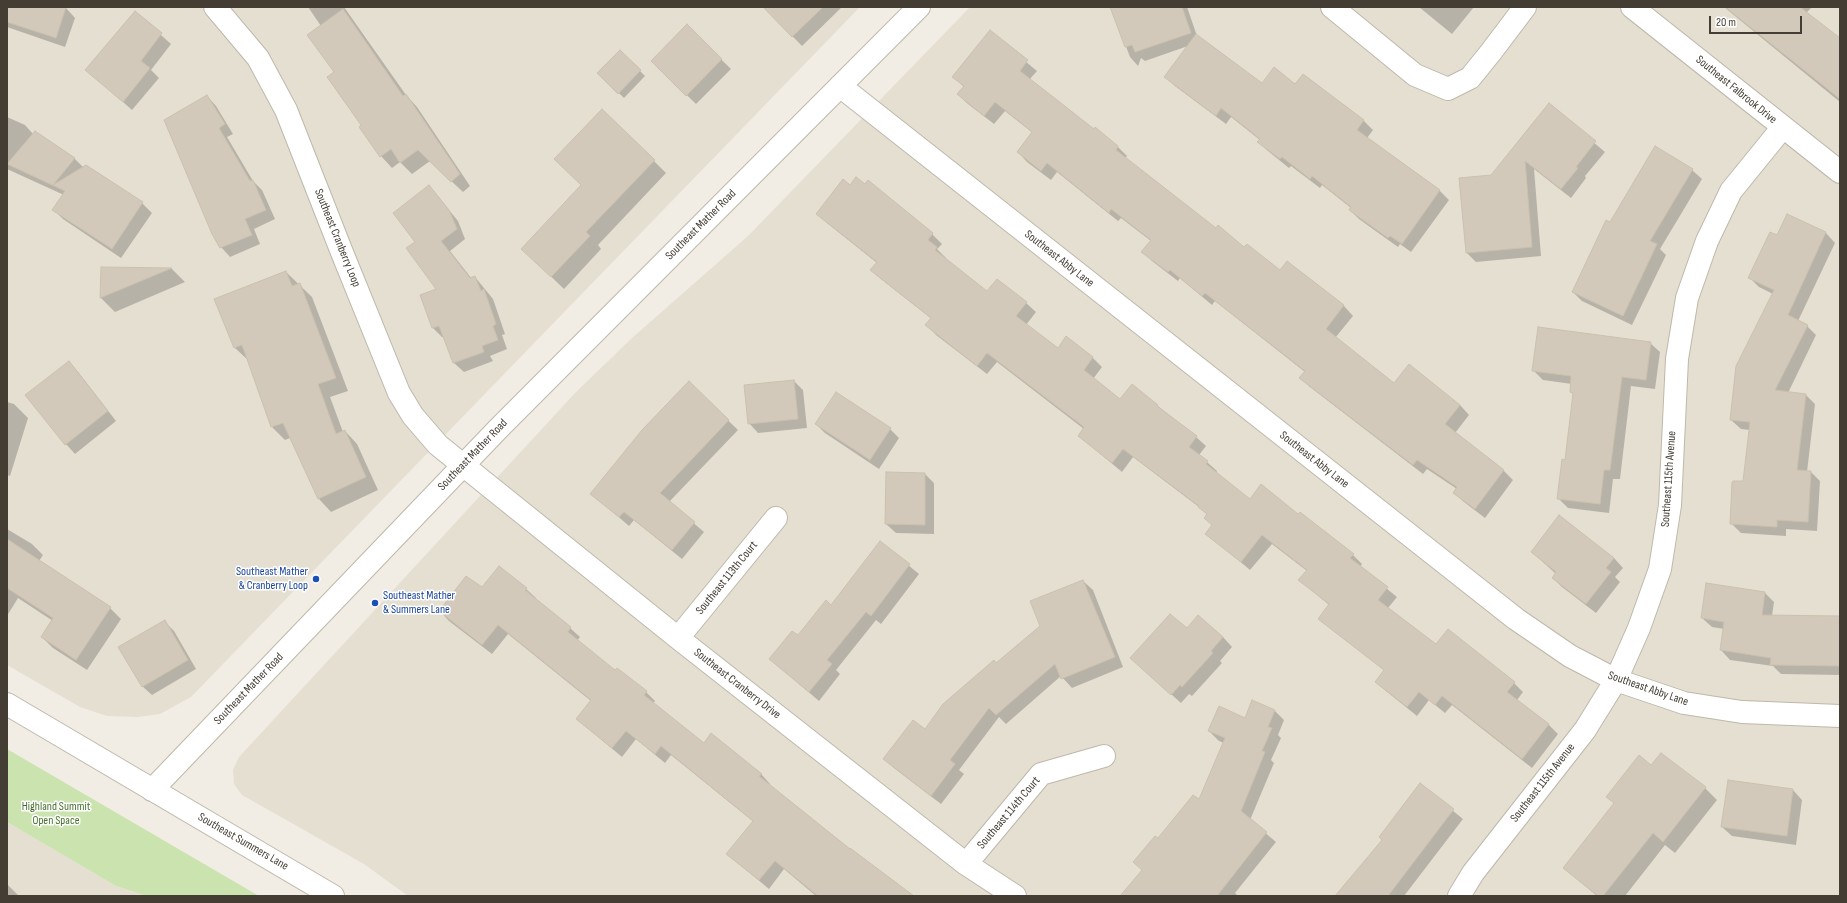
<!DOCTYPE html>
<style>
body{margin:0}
#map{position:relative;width:1847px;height:903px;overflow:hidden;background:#f1ede4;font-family:"Sofia Sans Condensed",sans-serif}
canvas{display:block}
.frame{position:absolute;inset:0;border:8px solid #433d34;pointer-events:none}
.scale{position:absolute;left:1709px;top:16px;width:93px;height:18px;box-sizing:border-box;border:2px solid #433d34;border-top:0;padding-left:5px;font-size:12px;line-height:14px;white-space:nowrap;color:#433d34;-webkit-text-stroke:3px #fff;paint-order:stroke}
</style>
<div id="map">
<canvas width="1847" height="903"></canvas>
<div class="frame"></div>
<div class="scale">20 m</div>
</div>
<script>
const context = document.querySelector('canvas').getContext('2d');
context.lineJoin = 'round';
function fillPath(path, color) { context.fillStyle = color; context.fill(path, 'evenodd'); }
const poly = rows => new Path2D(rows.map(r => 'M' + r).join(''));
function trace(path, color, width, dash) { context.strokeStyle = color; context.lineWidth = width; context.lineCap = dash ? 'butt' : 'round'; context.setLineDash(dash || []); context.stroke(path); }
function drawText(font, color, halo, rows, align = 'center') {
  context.font = font + ' "Sofia Sans Condensed",sans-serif'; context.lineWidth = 3; context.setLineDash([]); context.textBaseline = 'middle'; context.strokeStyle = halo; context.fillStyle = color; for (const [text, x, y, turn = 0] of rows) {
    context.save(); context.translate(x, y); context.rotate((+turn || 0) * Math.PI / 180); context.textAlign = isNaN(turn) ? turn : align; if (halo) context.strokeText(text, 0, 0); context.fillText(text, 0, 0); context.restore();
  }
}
fillPath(poly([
 [7,7,860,7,191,697,160,714,138,717,107,716,80,707,7,665],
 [970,7,1840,7,1840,896,408,896,364,864,242,795,234,784,233,770,239,757,576,392,632,338,748,236],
 [7,822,116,886,147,896,7,896]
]), '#e5dfd2');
fillPath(poly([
 [7,749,259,896,147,896,116,886,7,822]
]), '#cbe3af');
fillPath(poly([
 [7,7,66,8,75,18,65,47,7,27],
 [308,7,344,7,406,95,417,107,470,186,463,192,430,161,412,174,400,162,392,168,381,156,362,125,335,72,321,26],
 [764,7,842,7,802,46],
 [1111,7,1187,7,1197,36,1262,84,1295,85,1303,75,1364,121,1373,130,1367,138,1440,191,1449,200,1411,252,1400,244,1398,247,1359,219,1350,210,1351,208,1322,185,1320,188,1291,166,1289,168,1268,151,1259,142,1260,140,1231,117,1226,124,1175,86,1166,77,1188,46,1145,61,1141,58,1138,66,1130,57],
 [1419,7,1474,7,1452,34],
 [1724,7,1812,7,1806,13,1840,40,1840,102],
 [135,12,171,44,151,70,159,78,132,110,87,70],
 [687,26,731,69,696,104,652,61],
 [990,32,1037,71,1029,80,1094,131,1095,129,1118,147,1127,156,1125,158,1216,229,1280,272,1287,262,1344,306,1353,316,1335,338,1394,384,1460,405,1469,415,1455,433,1504,471,1513,480,1485,518,1464,502,1454,493,1457,489,1427,469,1423,474,1310,387,1301,378,1305,372,1215,301,1212,305,1180,278,1178,281,1152,261,1143,251,1151,241,1121,218,1118,221,1057,172,1051,180,1027,162,1018,152,1033,133,1005,111,994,124,968,104,958,94,964,87,954,77],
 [620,51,645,76,624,98,598,73],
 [207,96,216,106,233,134,227,137,253,181,262,190,275,219,254,229,260,244,230,257,221,247],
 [1549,105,1605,152,1585,176,1586,178,1571,198,1534,169,1541,256,1476,262,1467,253,1492,176],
 [7,117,25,125,33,134,35,132,75,159,84,168,86,166,142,203,152,213,121,258,63,219,54,210,64,195,7,169],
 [654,161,666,173,598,245,601,249,564,289,535,261],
 [1692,170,1702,179,1660,249,1666,255,1632,325,1582,301,1573,292,1610,223],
 [868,181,932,234,942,244,937,249,946,258,944,259,987,293,997,280,1026,303,1036,312,1026,325,1058,349,1067,338,1093,358,1102,367,1093,379,1121,400,1132,385,1196,437,1206,446,1199,455,1217,471,1216,473,1250,500,1299,516,1353,555,1362,564,1360,567,1397,597,1388,608,1436,646,1514,683,1523,692,1517,700,1549,725,1558,734,1532,768,1452,705,1445,713,1429,700,1417,716,1386,691,1376,682,1388,673,1328,625,1328,627,1319,619,1329,605,1300,580,1307,571,1272,544,1250,570,1206,533,1213,526,1208,515,1199,507,1133,457,1122,472,1079,436,1084,429,997,362,987,374,936,335,927,325,932,319,881,279,872,270,877,263,827,223,818,214,850,186,865,185],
 [429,186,458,221,465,239,450,251,472,279,475,277,493,299,505,334,502,335,507,349,490,356,493,361,464,372,454,363,444,337,442,337,433,328,421,296,438,289,416,242],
 [1787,215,1826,233,1835,243,1798,321,1807,326,1816,335,1788,393,1806,395,1815,404,1807,472,1811,472,1820,481,1817,531,1786,529,1786,536,1741,533,1732,524,1744,482,1750,430,1741,429,1731,420,1773,294,1759,287,1750,278,1777,237],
 [102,268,172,269,185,282,115,312,101,298],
 [286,272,312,297,348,391,330,397,343,432,345,431,357,444,378,490,331,512,319,499,290,438,285,440,272,427,248,360,235,348],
 [1650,343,1660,352,1655,389,1631,386,1620,479,1613,479,1609,513,1568,508,1558,498,1566,461,1574,395,1571,392,1572,384,1543,380,1533,370],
 [69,362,78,372,116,421,75,454,66,444],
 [794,381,803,390,807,428,758,433,749,423],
 [689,383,738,430,669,502,704,532,682,559,634,520,629,526,592,494],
 [7,402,14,404,28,418,10,476,7,475],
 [816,424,890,429,899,438,879,469,825,433],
 [887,473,925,474,934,483,934,534,896,533,886,524],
 [7,529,32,544,43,555,39,561,110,608,121,619,87,670,53,648,42,637,53,621,18,598,7,616],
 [880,542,919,574,881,624,876,620,836,670,840,674,819,701,770,659,832,606],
 [1532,552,1614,558,1623,568,1615,577,1620,582,1596,613,1562,587,1553,578,1556,574],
 [499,567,526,589,536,598,535,599,570,628,580,637,577,641,615,671,646,692,655,701,653,703,704,744,761,774,770,784,769,785,850,851,912,896,816,896,784,869,769,889,727,854,754,822,671,755,665,763,636,739,622,757,577,719,591,701,508,634,492,654,449,621,440,611,482,589],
 [1083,581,1093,590,1123,667,1072,688,1061,676,1006,724,999,717,959,770,964,774,941,804,894,768,885,759,925,730,996,664,1041,626],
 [1765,593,1774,602,1772,616,1840,617,1840,675,1781,674,1773,666,1730,660,1721,650,1724,629,1712,627,1702,618],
 [164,621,174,631,196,669,152,695,142,686],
 [1187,629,1223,637,1232,647,1220,661,1222,663,1192,696,1189,694,1181,703,1141,667],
 [1275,711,1284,720,1278,735,1281,738,1271,760,1274,763,1250,820,1276,842,1235,893,1238,896,1130,896,1159,840,1199,801,1224,743,1219,741,1209,731],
 [1420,784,1463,819,1404,896,1337,896,1383,840],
 [1705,788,1717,800,1675,853,1665,845,1625,896,1597,896,1564,868],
 [1793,790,1802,800,1796,845,1732,836,1722,827],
 [7,884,19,896,7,896]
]), '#0003');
const building = poly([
 [7,7,66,7,56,38,7,22,7,7],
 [763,7,823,7,792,37,763,7],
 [1110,7,1182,7,1191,33,1135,52,1132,45,1125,47,1110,7],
 [1725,7,1800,7,1840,38,1840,99,1725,7],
 [343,9,403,96,406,94,460,174,451,182,418,150,400,163,391,149,380,157,359,127,361,125,327,77,334,72,307,35,343,9],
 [135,11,162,33,141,61,150,68,123,102,85,70,135,11],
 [687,24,722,59,686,96,651,61,687,24],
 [990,30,1028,60,1020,71,1094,129,1095,127,1118,146,1116,150,1216,228,1218,225,1244,247,1247,244,1280,270,1287,261,1344,305,1326,329,1394,383,1409,364,1460,405,1445,424,1504,470,1475,509,1453,493,1457,487,1417,460,1413,465,1299,378,1305,371,1205,293,1202,296,1170,270,1168,272,1141,252,1151,240,1111,209,1109,213,1047,163,1041,171,1017,152,1032,132,995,102,984,116,957,94,964,86,952,77,990,30],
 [1196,34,1262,83,1274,67,1295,84,1303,74,1364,120,1357,130,1440,190,1402,244,1390,236,1388,238,1349,210,1351,207,1312,176,1310,179,1282,157,1280,159,1257,142,1260,139,1221,108,1216,116,1164,77,1196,34],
 [620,50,641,70,618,94,597,73,620,50],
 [207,95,225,124,219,128,250,181,253,180,266,210,245,219,252,235,220,248,212,234,164,120,207,95],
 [1549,103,1596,141,1576,167,1578,168,1561,189,1525,161,1532,247,1466,253,1459,178,1491,175,1549,103],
 [602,109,655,160,586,232,590,236,551,277,521,249,581,185,554,159,602,109],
 [35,131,75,158,53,185,86,165,143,202,112,249,52,210,65,191,7,164,35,131],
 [1655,146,1693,169,1650,241,1657,244,1623,316,1572,292,1606,220,1610,222,1655,146],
 [856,177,865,184,868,180,933,233,928,240,937,247,935,250,987,291,997,279,1027,302,1016,316,1058,348,1066,336,1093,357,1084,370,1120,399,1132,384,1158,405,1157,406,1197,436,1189,447,1208,461,1206,464,1250,499,1261,484,1298,514,1300,512,1354,554,1350,558,1388,587,1378,600,1436,644,1448,629,1515,682,1507,692,1549,724,1522,759,1442,696,1435,705,1419,692,1407,707,1375,682,1384,670,1318,619,1329,604,1298,580,1307,570,1262,535,1241,562,1205,534,1212,525,1204,518,1207,514,1198,507,1199,506,1123,449,1112,463,1078,436,1084,427,987,353,977,366,925,325,931,318,870,270,877,262,816,214,843,179,850,185,856,177],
 [429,185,449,210,457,229,441,241,470,278,475,276,481,291,484,289,496,324,493,326,498,340,482,346,484,352,453,363,439,326,432,328,420,295,436,289,406,248,415,242,393,213,429,185],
 [1787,214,1826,232,1788,315,1808,325,1775,390,1806,394,1797,470,1811,471,1808,522,1777,520,1777,527,1730,524,1732,482,1733,481,1743,481,1750,422,1730,420,1736,366,1774,290,1748,278,1770,232,1777,235,1787,214],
 [101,267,172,268,100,298,101,267],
 [286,271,292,286,300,283,336,378,318,384,336,434,345,430,366,477,318,499,283,423,271,427,242,345,234,348,214,299,286,271],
 [1538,327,1651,342,1646,380,1622,377,1610,470,1604,470,1600,504,1557,499,1562,459,1565,460,1573,393,1570,392,1571,376,1532,371,1538,327],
 [69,361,108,411,65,445,25,395,69,361],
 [794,380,798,419,748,424,744,385,794,380],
 [689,381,729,420,660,493,695,522,672,550,624,512,619,517,590,494,642,430,689,381],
 [836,392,891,428,870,460,815,424,836,392],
 [886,472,925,473,925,525,885,524,886,472],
 [1559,515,1614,558,1606,568,1611,572,1586,604,1552,578,1556,572,1531,552,1559,515],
 [7,539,111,607,76,660,41,637,53,618,7,588,7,539],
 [880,541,910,564,871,616,866,612,827,660,832,664,809,692,769,659,792,631,798,635,826,600,831,605,880,541],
 [499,566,527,588,525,590,571,627,568,632,615,670,617,668,647,691,644,695,704,743,711,733,762,774,759,776,850,849,850,848,914,896,818,896,775,861,759,880,726,854,753,821,661,746,655,754,626,731,612,748,576,719,591,700,498,625,482,645,439,611,466,576,482,587,499,566],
 [1083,580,1115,657,1061,679,1055,664,996,715,989,708,950,760,955,764,931,796,883,759,913,720,925,729,943,704,994,660,996,663,1040,626,1030,601,1083,580],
 [1706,583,1765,592,1762,615,1840,616,1840,666,1770,665,1771,658,1720,650,1724,622,1701,618,1706,583],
 [1170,614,1187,628,1198,615,1223,637,1211,651,1213,653,1182,687,1180,685,1171,695,1130,658,1170,614],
 [165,620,188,660,142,687,118,647,165,620],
 [1252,700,1275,710,1268,727,1272,728,1262,751,1265,752,1241,811,1267,832,1217,896,1120,896,1142,870,1133,862,1155,836,1158,838,1193,795,1199,799,1225,738,1208,731,1219,706,1245,718,1252,700],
 [1661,753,1706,787,1663,842,1653,833,1603,896,1598,896,1563,868,1614,803,1606,797,1639,755,1651,765,1661,753],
 [1728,780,1793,789,1787,836,1721,827,1728,780],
 [1420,783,1454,809,1388,896,1335,896,1382,840,1379,837,1420,783]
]);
fillPath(building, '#d2c9ba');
trace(building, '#ccc1ae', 1);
const minor = poly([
 [215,7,258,58,286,110,341,250,399,393,413,416,438,445,678,638,966,864,1015,896],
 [1332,7,1415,75,1448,89,1470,78,1491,52,1525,7],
 [1632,7,1840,172],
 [840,86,1516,619,1570,656,1616,680,1684,703,1742,712,1840,716],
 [678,638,776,518],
 [7,704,333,896],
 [152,790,499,428,919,7],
 [966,864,1041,774,1104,756],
 [1459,896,1473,873,1585,730,1616,680,1639,628,1660,569,1670,505,1677,359,1687,298,1707,241,1731,191,1783,127]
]);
trace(minor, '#bfb8aa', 24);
trace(minor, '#fff', 22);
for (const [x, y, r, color] of [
 [316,579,4,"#1a4fb4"],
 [375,603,4,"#1a4fb4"]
]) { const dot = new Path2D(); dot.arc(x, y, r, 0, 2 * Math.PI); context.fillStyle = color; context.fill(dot); trace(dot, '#fff', 1.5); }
drawText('12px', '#433d34', '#fff', [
 ["Southeast Falbrook Drive",1736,90,39],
 ["Southeast Mather Road",701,225,-45],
 ["Southeast Cranberry Loop",337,238,68],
 ["Southeast Abby Lane",1059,259,38],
 ["Southeast Mather Road",473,455,-46],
 ["Southeast Abby Lane",1314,460,38],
 ["Southeast 115th Avenue",1669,479,-86],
 ["Southeast 113th Court",727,578,-51],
 ["Southeast Cranberry Drive",737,684,38],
 ["Southeast Mather Road",249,689,-46],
 ["Southeast Abby Lane",1648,689,19],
 ["Southeast 115th Avenue",1543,783,-52],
 ["Southeast 114th Court",1009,813,-50],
 ["Southeast Summers Lane",243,842,30]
]);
drawText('12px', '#164399', '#fff', [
 ["Southeast Mather",308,572],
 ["& Cranberry Loop",308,586],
 ["Southeast Mather",383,596,"left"],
 ["& Summers Lane",383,610,"left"]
], 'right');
drawText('12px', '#45702c', '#fff', [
 ["Highland Summit",56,807],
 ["Open Space",56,821]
]);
</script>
